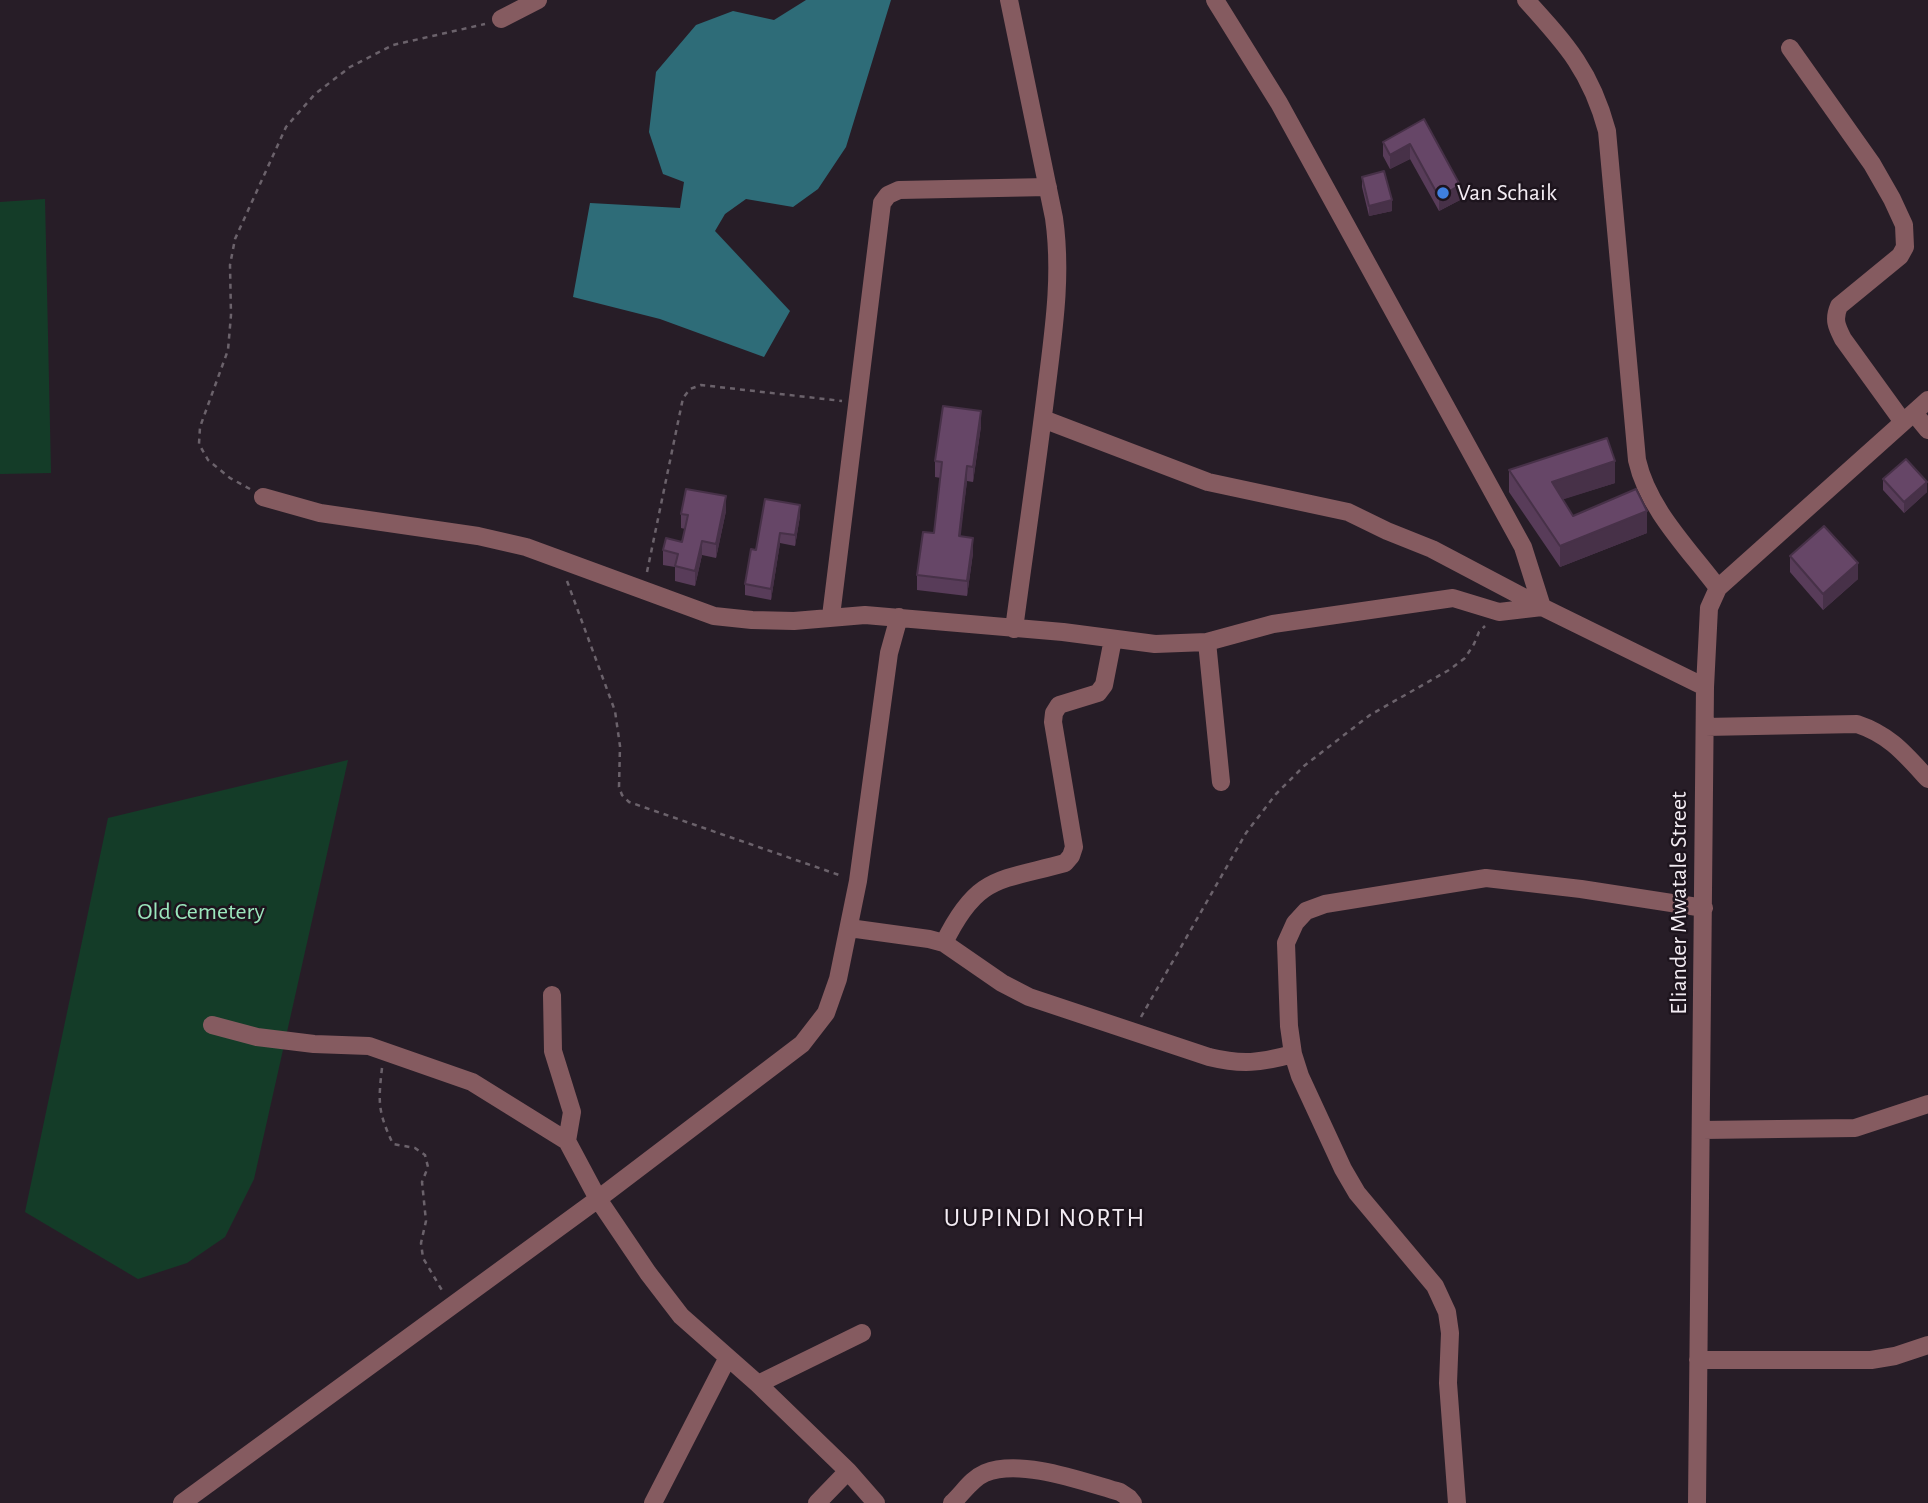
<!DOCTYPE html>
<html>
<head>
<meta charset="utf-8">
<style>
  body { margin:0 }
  canvas { display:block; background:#271d27 }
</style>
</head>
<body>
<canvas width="1928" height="1503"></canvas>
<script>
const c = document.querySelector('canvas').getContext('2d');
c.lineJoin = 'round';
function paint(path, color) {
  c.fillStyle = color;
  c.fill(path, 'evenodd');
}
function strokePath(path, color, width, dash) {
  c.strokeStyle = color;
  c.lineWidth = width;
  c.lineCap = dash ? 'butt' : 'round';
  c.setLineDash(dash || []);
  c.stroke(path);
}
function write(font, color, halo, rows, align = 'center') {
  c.font = font + ' "Alegreya Sans",sans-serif';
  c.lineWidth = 5;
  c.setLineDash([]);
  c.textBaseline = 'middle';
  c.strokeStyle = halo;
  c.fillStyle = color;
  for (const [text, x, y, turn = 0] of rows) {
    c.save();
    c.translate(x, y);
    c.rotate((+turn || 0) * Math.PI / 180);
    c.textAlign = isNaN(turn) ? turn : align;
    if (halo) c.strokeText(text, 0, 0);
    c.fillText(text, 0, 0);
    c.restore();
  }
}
paint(new Path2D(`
  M45,199L51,473L0,474V202Z
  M348,760L254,1179L225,1237L187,1263L138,1279L25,1212L108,818Z`), '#143c28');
paint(new Path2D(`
  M806,0H891L846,147L818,189L793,207L746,199L725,214L715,231L790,311L764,357L660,319L573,297L590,203L680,208L684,182L663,174L649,132L656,72L696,25L733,11L774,20Z`), '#2e6c78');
strokePath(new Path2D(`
  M250,489L230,478L208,460L199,444L200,427L228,350L231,315L230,265L235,239L286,127L315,94L350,67L393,45L485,24
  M647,572L683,398L690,389L701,385L842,401
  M567,581L615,711L620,746L619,787L622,795L629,802L842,876
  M1141,1017L1246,833L1276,794L1304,766L1370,715L1449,670L1465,658L1474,644L1479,632L1485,626
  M382,1068C378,1103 378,1112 393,1144L415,1148L425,1155L428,1167L422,1182L426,1221L421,1243L423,1258L443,1292`), '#6b626b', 2.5, [5, 5]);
strokePath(new Path2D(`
  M1009,0L1054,218C1062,274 1054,328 1047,384C1037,466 1025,547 1014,629
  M1215,0L1279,103L1523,547L1542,607
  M1526,0C1566,44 1591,71 1607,131L1637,460C1648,509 1688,548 1718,588
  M501,19L538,0
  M1790,48L1872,164L1892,199L1904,225L1905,247L1900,256L1839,306C1833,320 1837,327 1843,339L1903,422
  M1914,413L1928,430
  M1043,419L1208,482L1348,512L1387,531L1432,549L1542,607L1705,687
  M263,497L320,513L478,536L526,547L714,616L752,620L794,621L865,615L1063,632L1155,644L1207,642L1273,624L1453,598L1499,612L1542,607
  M831,616L882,203L888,195L899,190L1048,187
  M1207,642L1221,782
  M1705,727L1857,724C1890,735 1905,754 1928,779
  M849,928L929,939L944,943L1002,983L1029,997L1209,1057C1242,1065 1260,1063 1293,1054
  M944,943C977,875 999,881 1065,863L1071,856L1074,847L1053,722L1054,713L1059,705L1098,693L1104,685L1113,639
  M552,995L553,1051L572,1112L567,1141
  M212,1025L257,1037L314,1044L369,1046L472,1082L567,1141L598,1199L648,1273L681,1316L758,1384L848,1471L876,1503
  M1702,1130L1855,1128L1928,1104
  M1698,1360H1871L1895,1356L1928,1345
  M758,1384L862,1333
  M182,1503L598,1199L802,1044L826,1013L838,979L858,881L889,653L899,617
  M653,1503L727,1359
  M817,1503L848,1471
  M952,1503C963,1493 971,1479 985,1473C1021,1458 1084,1482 1120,1492L1129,1498L1133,1503
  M1457,1503L1448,1383L1450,1333L1447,1312L1435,1286L1357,1193L1343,1169L1300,1076L1293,1054L1289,1026L1286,943L1295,923L1306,911L1325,904L1486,878L1581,889L1704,908
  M1697,1503L1705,687L1709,608L1718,588L1928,400`), '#855b60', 18);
paint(new Path2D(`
  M1424,119L1460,200L1439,211L1410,159L1390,169L1383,156V142Z
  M1362,177L1392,211L1369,216L1362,187Z
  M981,426L973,482L967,481L960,536L973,553L967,596L917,590V575L934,533L941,478L935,477V461Z
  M1509,470L1615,483L1563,499L1573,516L1647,533L1560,567L1509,492Z
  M1883,479L1927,492L1904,513L1883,490Z
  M726,511L716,558L702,555L695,586L675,581V567L663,565V550L682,542L685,529L681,528V514Z
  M800,516L795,546L780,543L771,600L745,595V584L756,550Z
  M1790,556L1858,579L1823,610L1790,572Z`), '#583c59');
paint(new Path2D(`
  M1410,144V159L1390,169V155Z
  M1460,185V200L1439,211V197Z
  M1392,200V211L1369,216V206Z
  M981,411V426L973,482V467Z
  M1615,461V483L1552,503V482Z
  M967,466V481L959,551V536Z
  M1927,482V492L1904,513V502Z
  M726,496V511L716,558V544Z
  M800,505V516L795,546V535Z
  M1647,511V533L1560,567V546Z
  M780,533V543L771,600V589Z
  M973,538V553L967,596V581Z
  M702,541V555L695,586V571Z
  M1858,563V579L1823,610V594Z`), '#473148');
const building = new Path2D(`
  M1424,119L1460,185L1439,197L1410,144L1390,155L1383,142Z
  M1384,171L1392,200L1369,206L1362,177Z
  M943,406L981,411L973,467L967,466L959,536L973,538L967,581L917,575L923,532L934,533L942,462L935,461Z
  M1607,438L1615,461L1552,482L1573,516L1636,489L1647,511L1560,546L1509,470Z
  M1906,459L1927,482L1904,502L1883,479Z
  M686,489L726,496L716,544L702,541L695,571L675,566L678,554L663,550L666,538L682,542L688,515L681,514Z
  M765,499L800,505L795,535L780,533L771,589L745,584L751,549L756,550Z
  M1824,526L1858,563L1823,594L1790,556Z`);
paint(building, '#664667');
strokePath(building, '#473148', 2);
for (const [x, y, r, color] of [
  [1443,193,7,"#3f7fe0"]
]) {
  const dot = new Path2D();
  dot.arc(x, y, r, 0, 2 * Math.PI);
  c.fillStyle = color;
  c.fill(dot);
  strokePath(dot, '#1d141d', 2.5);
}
write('24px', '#f3ecf3', '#1d141d', [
  ["Van Schaik",1457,193]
], 'left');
write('24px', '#f3ecf3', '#1d141d', [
  ["Eliander Mwatale Street",1679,903,-90]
]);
write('24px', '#9be7bd', '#1d141d', [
  ["Old Cemetery",201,912]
]);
c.letterSpacing = '2px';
write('26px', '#f3ecf3', '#1d141d', [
  ["UUPINDI NORTH",1045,1218]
]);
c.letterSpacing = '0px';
</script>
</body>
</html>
